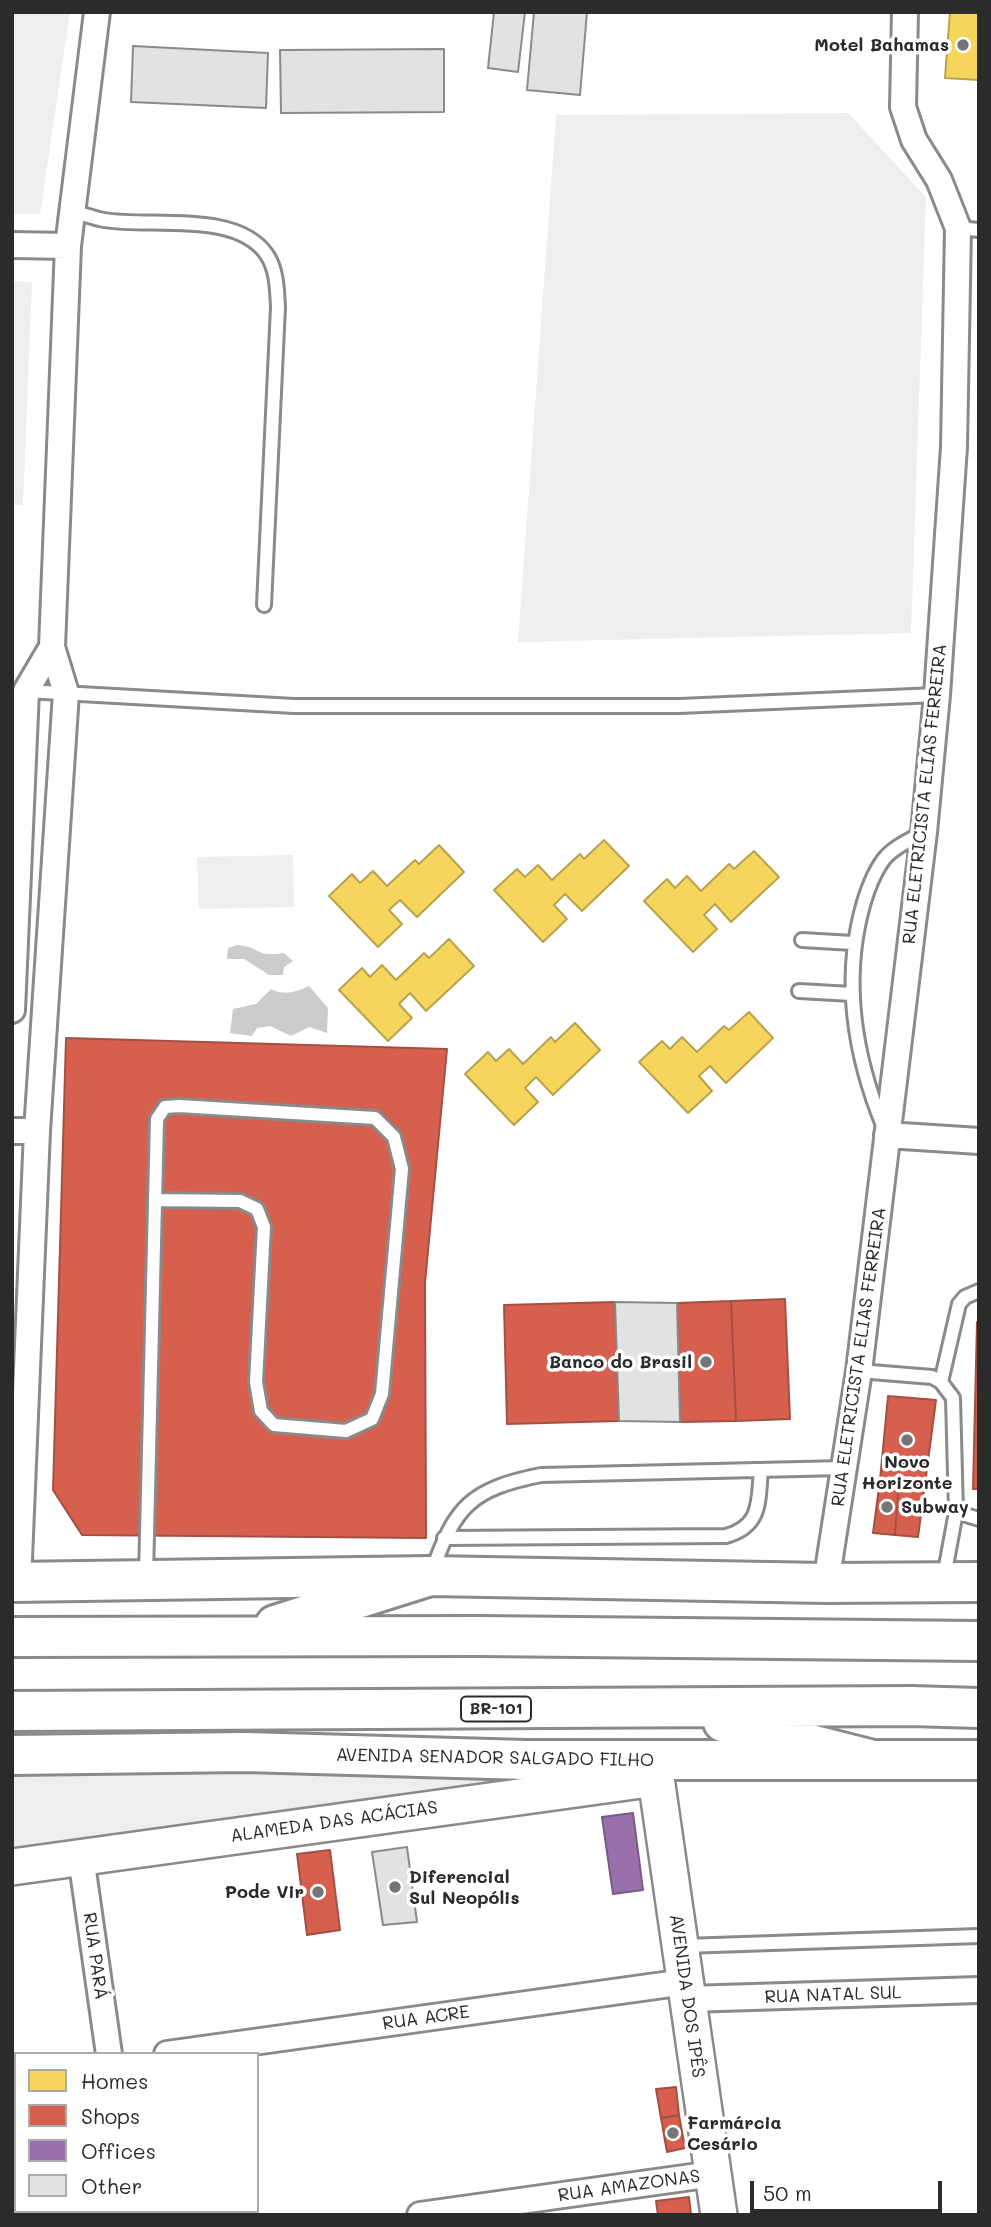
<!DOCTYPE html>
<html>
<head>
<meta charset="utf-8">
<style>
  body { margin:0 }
  #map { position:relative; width:991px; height:2227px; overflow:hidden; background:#fff; font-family:Mali,sans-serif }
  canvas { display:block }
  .frame { position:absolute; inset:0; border:14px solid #2b2b2b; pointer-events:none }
  .legend { position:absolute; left:14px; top:2052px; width:245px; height:161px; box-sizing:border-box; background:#fff; border:2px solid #aaa; margin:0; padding:9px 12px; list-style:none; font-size:21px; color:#2b2b2b }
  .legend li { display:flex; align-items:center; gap:14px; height:35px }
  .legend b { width:35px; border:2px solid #aaa }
  .scale { position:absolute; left:750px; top:2181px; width:192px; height:32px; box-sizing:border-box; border:4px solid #2b2b2b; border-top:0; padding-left:9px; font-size:21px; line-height:24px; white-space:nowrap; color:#2b2b2b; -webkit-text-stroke:5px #fff; paint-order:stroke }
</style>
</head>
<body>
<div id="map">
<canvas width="991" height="2227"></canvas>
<div class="frame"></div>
<ul class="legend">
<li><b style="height:19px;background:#f6d55c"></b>Homes</li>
<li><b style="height:19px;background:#d6604d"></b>Shops</li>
<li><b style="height:19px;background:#9970ab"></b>Offices</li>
<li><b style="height:19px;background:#e2e2e2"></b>Other</li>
</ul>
<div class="scale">50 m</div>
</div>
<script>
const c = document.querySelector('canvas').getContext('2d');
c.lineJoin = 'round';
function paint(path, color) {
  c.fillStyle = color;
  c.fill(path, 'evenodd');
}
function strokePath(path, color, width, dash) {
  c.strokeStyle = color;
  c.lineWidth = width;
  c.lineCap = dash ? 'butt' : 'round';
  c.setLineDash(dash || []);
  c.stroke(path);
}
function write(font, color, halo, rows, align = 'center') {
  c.font = font + ' Mali,sans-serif';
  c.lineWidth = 7;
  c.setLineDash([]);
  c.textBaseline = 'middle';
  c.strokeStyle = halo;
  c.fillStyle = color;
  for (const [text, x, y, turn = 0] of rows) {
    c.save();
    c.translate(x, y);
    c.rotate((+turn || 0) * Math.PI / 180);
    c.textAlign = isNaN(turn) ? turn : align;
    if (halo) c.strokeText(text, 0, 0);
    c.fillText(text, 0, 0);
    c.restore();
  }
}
paint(new Path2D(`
  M12,12H70L40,214H12Z
  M848,113L926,197L911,633L518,642L556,115Z
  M12,281L32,282L23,505H12Z
  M293,855L294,907L199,909L197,857Z
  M12,1760L621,1770L12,1848Z`), '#eee');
paint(new Path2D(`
  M237,945C259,946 256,958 284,953L293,961L284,967L283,975H269L244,959H227L228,948Z
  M309,986L328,1008L327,1033L309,1027L291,1036L270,1026L257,1028L252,1036L230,1033L233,1009L256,1004L271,989C284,996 296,992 309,986Z`), '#ccc');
const homes = new Path2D(`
  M950,12H979V80L945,78Z
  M604,840L629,866L582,911L565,894L554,905L567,919L543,942L494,890L517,869L525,877L538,865L552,880L580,854L584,859Z
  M439,845L464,872L417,917L400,900L389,910L402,924L378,947L329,896L352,874L360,883L373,871L387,886L415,860L419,864Z
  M754,851L779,877L731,922L715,904L704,915L717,929L693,952L644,901L667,879L675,888L687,876L701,891L729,864L734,869Z
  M449,939L474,966L426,1011L410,993L399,1004L412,1018L388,1041L339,990L362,968L370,977L382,965L396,980L424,953L429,958Z
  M749,1012L773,1038L726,1083L710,1066L699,1076L712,1091L688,1113L639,1062L662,1041L670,1049L682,1037L697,1052L724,1026L729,1030Z
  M575,1023L600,1050L553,1095L536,1077L525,1088L538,1102L514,1125L465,1074L488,1052L496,1061L509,1049L523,1064L551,1037L555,1042Z`);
paint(homes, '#f6d55c');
strokePath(homes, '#b9a24d', 2);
const shops = new Path2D(`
  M66,1038L447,1049L425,1283L426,1538L82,1535L53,1490Z
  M785,1299L790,1419L736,1421L731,1301Z
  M731,1301L736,1421L680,1422L677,1303Z
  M615,1302L619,1421L507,1424L504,1305Z
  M977,1322H979V1489H973Z
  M888,1396L936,1400L918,1537L895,1535L899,1481L880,1480Z
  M880,1480L899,1481L895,1535L873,1533Z
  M330,1850L340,1930L307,1935L297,1854Z
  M676,2087L679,2115L661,2118L656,2089Z
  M679,2115L685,2148L667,2152L661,2118Z
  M689,2197L691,2215H658L656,2201Z`);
paint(shops, '#d6604d');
strokePath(shops, '#a35043', 2);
const offices = new Path2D(`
  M633,1813L643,1890L613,1894L602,1817Z`);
paint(offices, '#9970ab');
strokePath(offices, '#785b85', 2);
const building = new Path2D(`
  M494,12H525L518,72L488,68Z
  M534,12H587L580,95L527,90Z
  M133,46L268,53L266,108L131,102Z
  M444,49V112L281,113L280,50Z
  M615,1302L677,1303L680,1422L619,1421Z
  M407,1847L417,1922L383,1925L372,1852Z`);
paint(building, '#e2e2e2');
strokePath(building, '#8a8a8a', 2);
const lane = new Path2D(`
  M72,211C83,214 93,218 104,220C150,228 237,210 267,255C277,270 277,290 278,307L264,605
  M958,228L979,230
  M26,691L294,706H679L937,695
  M802,940L853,943
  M799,991L852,994
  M884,1128C856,1060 843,985 861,913C866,893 872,875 884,859C893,847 912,839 924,832
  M859,1371L932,1377L941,1382L953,1398L956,1512L944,1577
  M941,1382L959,1304L965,1297L979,1291
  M956,1512L979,1519
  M444,1538L726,1536C762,1526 758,1501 761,1470
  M432,1572C455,1506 471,1489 541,1475L844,1468
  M146,1576L157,1119L165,1107L179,1106L375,1118L394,1137L402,1169L382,1394L372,1419L346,1431L274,1425L261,1411L256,1382L264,1227L257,1209L240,1201L156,1200
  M684,1946L979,1936`);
const street = new Path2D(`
  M12,245L68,246
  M12,1010L26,691L52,647
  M12,1131H37
  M887,1135L979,1141
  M18,1582L37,1131L66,693L52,647L68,246L97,12
  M826,1583L859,1371L924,832L937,695L954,447L958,228L939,180L914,140L903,107L905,12
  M81,1857L109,2054
  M688,1999L979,1990
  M167,2054L685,1982
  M131,2211L132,2215
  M420,2215L713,2174`);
const secondary = new Path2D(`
  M12,1867L656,1778L719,2215`);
const primary = new Path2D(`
  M12,1582L430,1576L826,1583L979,1582
  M12,1755L245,1752L526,1760H979`);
const highway = new Path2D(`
  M275,1625L430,1576
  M12,1637L478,1636L979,1641
  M12,1711L911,1706L979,1708
  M723,1722L869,1759`);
strokePath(lane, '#8a8a8a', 18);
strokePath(street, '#8a8a8a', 30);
strokePath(secondary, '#8a8a8a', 40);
strokePath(primary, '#8a8a8a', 44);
strokePath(highway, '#8a8a8a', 44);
strokePath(lane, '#fff', 12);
strokePath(street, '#fff', 24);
strokePath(secondary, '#fff', 35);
strokePath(primary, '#fff', 38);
strokePath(highway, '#fff', 38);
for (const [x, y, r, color] of [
  [963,45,7,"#757575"],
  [706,1362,7,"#757575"],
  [907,1440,7,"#757575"],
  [887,1507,7,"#757575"],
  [395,1887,7,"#757575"],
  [318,1892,7,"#757575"],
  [673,2133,7,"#757575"]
]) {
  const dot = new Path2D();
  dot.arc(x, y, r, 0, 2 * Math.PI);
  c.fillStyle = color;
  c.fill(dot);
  strokePath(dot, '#fff', 2.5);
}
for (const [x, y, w] of [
  [496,1709,70]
]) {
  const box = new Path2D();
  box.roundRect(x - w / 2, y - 12.5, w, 25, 5);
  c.fillStyle = '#fff';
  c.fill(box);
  strokePath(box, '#2b2b2b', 2);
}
write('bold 16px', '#2b2b2b', null, [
  ["BR-101",496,1709]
]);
write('bold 18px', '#2b2b2b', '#fff', [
  ["Motel Bahamas",949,45],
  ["Banco do Brasil",692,1362],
  ["Novo",907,1462,"center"],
  ["Horizonte",907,1483,"center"],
  ["Subway",901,1507,"left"],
  ["Diferencial",409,1877,"left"],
  ["Sul Neopólis",409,1898,"left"],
  ["Pode Vir",304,1892],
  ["Farmárcia",687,2123,"left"],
  ["Cesário",687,2144,"left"]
], 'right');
write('18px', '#2b2b2b', '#fff', [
  ["RUA ELETRICISTA ELIAS FERREIRA",925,794,-84],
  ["RUA ELETRICISTA ELIAS FERREIRA",859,1357,-82],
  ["AVENIDA SENADOR SALGADO FILHO",495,1758,1],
  ["ALAMEDA DAS ACÁCIAS",334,1822,-8],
  ["RUA PARÁ",95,1956,82],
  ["RUA NATAL SUL",833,1995,-2],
  ["AVENIDA DOS IPÊS",687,1996,82],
  ["RUA ACRE",426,2018,-8],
  ["RUA AMAZONAS",629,2186,-8]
]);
</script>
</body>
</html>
